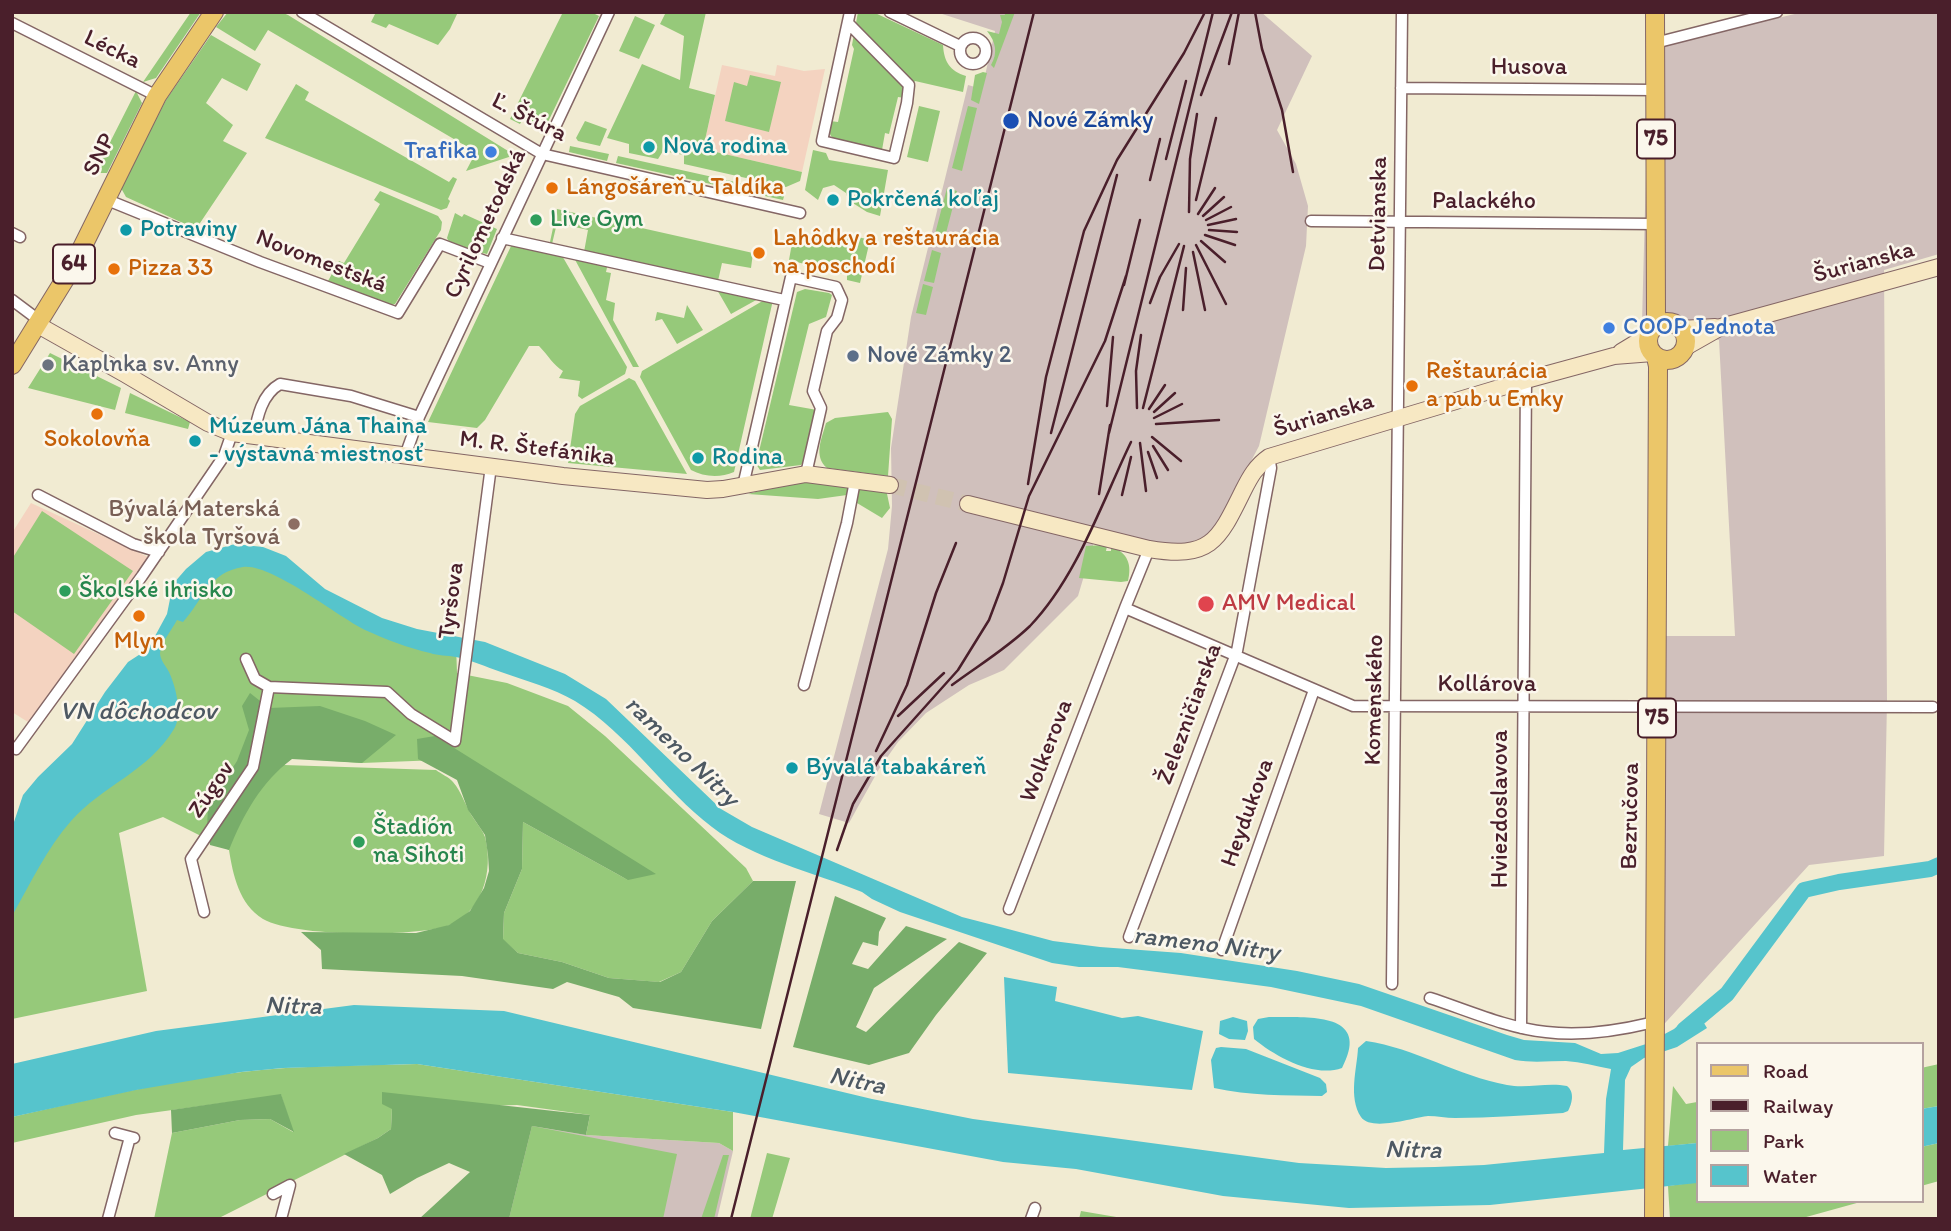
<!DOCTYPE html>
<html>
<head>
<meta charset="utf-8">
<style>
  body { margin:0 }
  #map { position:relative; width:1951px; height:1231px; overflow:hidden; background:#f1ebd2; font-family:Itim,sans-serif }
  canvas { display:block }
  .frame { position:absolute; inset:0; border:14px solid #4a1f2b; pointer-events:none }
  .legend { position:absolute; left:1696px; top:1042px; width:228px; height:161px; box-sizing:border-box; background:#fbf7ec; border:2px solid #b4a19f; margin:0; padding:9px 12px; list-style:none; font-size:21px; color:#4a1f2b }
  .legend li { display:flex; align-items:center; gap:14px; height:35px }
  .legend b { width:35px; border:2px solid #b4a19f }
</style>
</head>
<body>
<div id="map">
<canvas width="1951" height="1231"></canvas>
<div class="frame"></div>
<ul class="legend">
<li><b style="height:9px;background:#ebc669"></b>Road</li>
<li><b style="height:9px;background:#4a1f2b"></b>Railway</li>
<li><b style="height:19px;background:#96c97a"></b>Park</li>
<li><b style="height:19px;background:#56c4cc"></b>Water</li>
</ul>
</div>
<script>
const c = document.querySelector('canvas').getContext('2d');
c.lineJoin = 'round';
function paint(path, color) {
  c.fillStyle = color;
  c.fill(path, 'evenodd');
}
function strokePath(path, color, width, dash) {
  c.strokeStyle = color;
  c.lineWidth = width;
  c.lineCap = dash ? 'butt' : 'round';
  c.setLineDash(dash || []);
  c.stroke(path);
}
function write(font, color, halo, rows, align = 'center') {
  c.font = font + ' Itim,sans-serif';
  c.lineWidth = 5;
  c.setLineDash([]);
  c.textBaseline = 'middle';
  c.strokeStyle = halo;
  c.fillStyle = color;
  for (const [text, x, y, turn = 0] of rows) {
    c.save();
    c.translate(x, y);
    c.rotate((+turn || 0) * Math.PI / 180);
    c.textAlign = isNaN(turn) ? turn : align;
    if (halo) c.strokeText(text, 0, 0);
    c.fillText(text, 0, 0);
    c.restore();
  }
}
paint(new Path2D(`
  M722,65L775,76L777,65L804,71L825,69L802,172L703,149Z
  M31,503L148,557L28,722L12,712V533Z`), '#f4d3c0');
paint(new Path2D(`
  M936,12H1261L1312,56L1277,130L1296,164L1308,206L1306,246L1259,446L1217,526L1207,535L1183,546L1152,544L1097,532L1078,596L1004,670L969,685L926,713L898,742L879,769L849,823L819,814L888,549L892,506L891,448L911,317L968,85L982,89L995,31Z
  M1803,12H1939V254L1884,270L1887,701L1884,856L1809,865L1646,1044L1648,636H1735L1719,340L1642,322L1649,57L1661,46Z
  M532,1126L586,1135L719,1143L733,1151L717,1219H509Z`), '#d0c0bc');
paint(new Path2D(`
  M191,12H201L156,78L143,82Z
  M228,12H281L288,15L513,154L512,156L466,171L476,152L268,30L255,51L216,27Z
  M376,12H458L450,29L438,45L389,24L386,28L371,22Z
  M563,12H591L599,16L547,124L537,125L523,118L520,124L510,119Z
  M666,12H706L689,88L715,95L703,149L802,172L800,181L786,187L684,164V155L663,151L658,159L629,153V144L607,138L642,64L680,80L684,36L660,24Z
  M858,12H873L943,45C944,62 950,71 966,76L963,92L915,81L905,98L898,97L889,134L885,133L882,150L833,139L828,131L830,121L838,122L854,49L852,45Z
  M1004,12H1015L994,68L991,65C998,53 996,42 987,31L999,34L1002,22L1000,15H1005Z
  M635,16L655,25L639,59L619,51Z
  M211,35L261,64L247,91L222,78L206,103L233,125L223,141L247,153L196,229L126,197L121,188L166,100Z
  M983,72L987,73L979,104L971,100L975,75Z
  M750,75L781,82L769,132L725,121L734,82L747,86Z
  M296,84L309,92L305,100L449,182L453,177L457,179L448,199L450,201L447,208L441,210L265,138Z
  M136,91L142,103L107,173H98L96,170Z
  M919,106L940,111L928,162L907,157Z
  M968,106L977,108L962,171L952,168Z
  M585,121L607,129L600,146L578,141L576,138Z
  M570,146L609,154L607,161L569,152Z
  M813,150L826,153L829,160L888,170L880,216L867,212L848,200L846,193L834,185L823,188L818,200L805,190Z
  M618,156L785,193L783,200L616,163Z
  M947,188L957,191L945,237L935,234Z
  M380,191L438,216L442,222L441,230L395,304L387,306L328,281L339,261L344,263L380,204L374,200Z
  M557,209L753,253L751,268L722,263L718,281L584,252L588,230L557,223L552,244L550,242Z
  M455,213L462,217L464,214L497,229L487,254L451,246L447,238Z
  M842,233L870,240L860,283L847,280V275L789,260L792,243Z
  M512,244L561,254L627,367L625,374L582,399L578,396L580,381L559,378L563,371C554,366 547,354 539,346H529L485,420L477,428L428,422Z
  M932,250L941,253L934,283L924,281Z
  M573,256L608,263L606,272L611,273L606,300L615,303L613,320L639,367H633Z
  M923,284L933,287L926,315L916,313Z
  M716,288L758,299L731,314Z
  M805,289L829,293L832,295L826,317L809,324L789,405L817,410L807,456L801,465L760,470L756,464L797,292Z
  M766,299L773,300L734,472C720,478 704,477 691,470L640,377L642,371Z
  M687,305L703,330L677,344L662,319L655,321L657,312L684,318Z
  M50,353L121,388L115,410L28,388Z
  M629,378L635,381L687,474L568,463L575,414L580,406Z
  M130,393L190,422L188,429L125,413Z
  M888,412L892,419L888,476L827,468C813,456 822,438 826,423L835,418Z
  M815,481L844,484L848,487L847,495L818,499L748,494L775,487Z
  M863,486L886,489L890,508L882,518L857,503L858,490Z
  M42,511L133,571L74,654L12,611V559Z
  M1103,545L1107,546L1106,551H1111V547C1128,552 1132,565 1128,581L1121,582L1079,578L1086,546Z
  M247,560L372,622L456,644L457,673L507,683L568,706L605,736L746,868L753,881L712,921L681,972L659,982L609,978L562,962L518,953L503,940L504,913L522,869L523,822L628,880L439,760L362,763L292,758L284,765L436,770C441,774 449,777 453,782C462,792 466,808 474,819C478,825 483,831 485,837C494,871 482,914 447,926C413,937 293,937 263,919C239,904 233,875 229,850L163,817L119,833L147,991L12,1019V895L184,602L222,567Z
  M417,1064L733,1112V1151L719,1143L586,1135L590,1115L517,1105L392,1108L391,1129L378,1138L217,1219H154L172,1133L240,1120L270,1119L293,1132L281,1095L136,1115L12,1143V1117C88,1100 164,1081 242,1072C300,1065 359,1066 417,1064Z
  M1939,1064V1106L1921,1109V1068Z
  M1673,1086L1686,1104L1697,1102V1143L1668,1146Z
  M532,1126L677,1154L663,1219H509Z
  M1939,1143V1181L1921,1186V1147Z
  M767,1153L790,1158L772,1219H750Z
  M723,1155H729L714,1219H701Z
  M1697,1182V1201H1864L1799,1219H1670L1668,1186Z
  M1081,1211L1128,1219H1079Z`), '#96c97a');
paint(new Path2D(`
  M250,693L269,708L320,706L365,721L396,735L362,763L292,759C261,782 243,815 229,850L210,845L207,829L208,806L237,761L249,730L242,706Z
  M435,736L656,874L628,880L523,822L522,869L504,913L503,939L518,953L562,962L609,978L660,982L681,972L712,921L753,881H796L761,1029L633,1008L619,997L567,982L553,989L462,976L322,969L321,950L301,932L416,933L449,925L470,911L484,888L489,871L488,855L485,835L468,810L457,780L418,759L417,739Z
  M835,896L886,918L879,932L878,946L863,942L852,964L868,969L906,926L947,939L874,988L856,1027L866,1032L959,942L987,953L936,1015L909,1053L869,1065L793,1047Z
  M382,1092L590,1115L586,1135L532,1126L509,1219H419L470,1172L449,1163L417,1178L390,1194L382,1175L344,1154L378,1138L391,1129L392,1109L382,1104Z
  M281,1094L294,1132L270,1119L240,1120L172,1133L171,1110Z`), '#78ad6a');
paint(new Path2D(`
  M235,544L263,547L286,556L325,589L382,618L417,629L485,642L565,674L606,699L721,809L752,827L962,917L993,925L1053,941L1100,947L1181,953L1297,971L1359,984L1507,1035L1524,1040L1575,1043L1601,1054L1618,1053L1646,1044L1674,1029L1696,1010L1707,1028L1677,1047L1644,1058L1631,1067L1625,1080L1623,1150L1697,1143V1183L1490,1205L1349,1208L1223,1196L1076,1169L1003,1162L733,1112L417,1064L283,1068L241,1072L136,1090L12,1117V1064L156,1031L354,1005L504,1011L872,1099L973,1119L1299,1163L1386,1168L1435,1167L1484,1165L1604,1153L1606,1099L1611,1069C1596,1066 1581,1062 1566,1061C1549,1061 1532,1063 1515,1060L1361,1006L1271,987L1204,978L1118,967H1079L1052,963L900,912L872,899L862,892C815,873 752,858 712,827C663,790 629,734 575,701C553,688 526,681 501,672C486,667 471,660 456,657C447,655 438,656 430,653C408,648 385,639 365,630C337,616 271,563 243,567C209,572 203,600 183,622L177,620C172,630 161,642 160,653C160,660 166,666 169,672C176,687 183,715 174,729C149,771 102,786 71,821C47,848 30,884 12,916V828L23,795L38,777L72,744L105,692L128,662L148,649L167,614L173,584L186,569L206,552Z
  M1004,977L1057,987L1055,1001L1122,1018L1138,1016L1203,1031L1192,1090L1008,1073Z
  M1233,1017L1247,1021L1248,1031L1245,1040L1229,1039L1219,1034L1220,1021Z
  M1269,1017C1304,1018 1373,1010 1342,1068C1314,1078 1276,1057 1254,1039L1253,1027L1258,1019Z
  M1366,1041C1415,1048 1458,1076 1507,1085C1527,1089 1547,1082 1567,1086C1575,1092 1572,1104 1568,1111L1563,1113C1527,1115 1491,1118 1455,1118C1446,1118 1437,1116 1428,1116C1415,1117 1371,1132 1361,1117C1348,1097 1357,1069 1358,1048Z
  M1221,1047L1246,1049L1320,1078L1326,1084L1327,1092L1322,1096C1286,1095 1249,1096 1214,1088L1211,1060L1216,1048Z
  M1939,1106V1143L1921,1147V1109Z`), '#56c4cc');
strokePath(new Path2D(`
  M1684,1030L1727,994L1804,890L1839,882L1930,869L1939,865`), '#56c4cc', 16);
strokePath(new Path2D(`
  M890,485L968,504`), '#d0c2b1', 16, [16, 8]);
const street = new Path2D(`
  M302,12L542,154L800,213
  M890,12L960,46
  M12,23L157,96
  M848,23L909,85L907,103L894,158L822,141L850,12
  M960 51a13 13 0 1 1 26 0a13 13 0 1 1-26 0Z
  M1655,43L1777,12
  M1401,88L1655,90
  M105,199L260,262L398,313L440,244L490,263
  M1311,221L1655,224
  M12,233L20,237
  M502,238L784,300
  M12,300L32,315
  M254,436C257,417 262,394 280,384L351,396L419,417
  M405,456L419,417L609,12
  M743,486L791,277L836,287L842,300L837,318L827,331L813,391L821,408L806,474
  M38,495L133,544L159,552
  M1149,549L1125,608L1353,706L1933,707
  M246,659L255,679L269,687L387,692L411,714L455,741L491,466
  M804,685L847,523L855,481
  M12,747L16,749L142,576L224,456L232,433
  M1009,909L1125,608
  M204,912L191,859L253,767L269,687
  M1129,937L1237,651L1271,468L1269,457
  M1222,950L1314,690
  M1392,984L1402,12
  M1430,998C1467,1010 1507,1028 1546,1032C1579,1036 1617,1031 1650,1023
  M1521,1028L1526,380
  M115,1133L134,1138
  M273,1194L290,1185L281,1219
  M108,1219L130,1137
  M1031,1219L1035,1208`);
const secondary = new Path2D(`
  M38,325L125,374L208,423L232,433L563,476L707,490L723,489L806,474L890,485
  M1681,329L1715,327
  M1684,348L1721,327L1939,267
  M1621,352L1649,335
  M968,504L1149,549C1210,559 1218,542 1243,491C1250,477 1256,466 1269,457L1526,380L1614,356L1653,353`);
const primary = new Path2D(`
  M1648 341a19 19 0 1 1 38 0a19 19 0 1 1-38 0Z
  M1654,327L1656,319L1655,12
  M12,365L73,266L157,96L214,12
  M1654,1219L1658,366L1656,357`);
strokePath(street, '#846665', 13);
strokePath(secondary, '#846665', 18);
strokePath(primary, '#846665', 20);
strokePath(street, '#fff', 10);
strokePath(secondary, '#f7e8c3', 16);
strokePath(primary, '#ebc669', 18);
strokePath(new Path2D(`
  M1255,12L1262,49L1282,110L1293,172
  M1229,64L1239,12
  M1201,95L1232,12
  M1166,159L1186,81
  M1150,180L1160,139
  M1196,200L1216,118
  M1189,212L1190,159L1197,114
  M1198,214L1215,188
  M1203,216L1224,197
  M1206,220L1231,207
  M1208,225L1236,219
  M1209,230L1237,232
  M1205,235L1235,245
  M1201,241L1225,262
  M1196,245L1226,304
  M1193,252L1205,310
  M1124,285L1140,220
  M1150,303L1160,277L1179,244
  M1183,310L1186,268
  M1107,406L1113,337
  M1137,408L1136,371L1141,335
  M1143,408L1184,246
  M1149,409L1165,385
  M1154,412L1175,393
  M1154,418L1182,404
  M1156,424L1219,420
  M1051,433L1117,175
  M1109,433L1213,12
  M1152,437L1181,461
  M1140,443L1146,491
  M1153,446L1168,470
  M1148,452L1157,478
  M1028,484L1046,377L1084,231L1117,160L1184,53L1205,12
  M1099,494L1110,425
  M1122,495L1131,457
  M952,685C979,665 1006,649 1030,626C1077,577 1102,502 1131,442
  M898,716L944,673
  M876,751L907,685L936,593L956,543
  M837,850L853,804L881,756L958,670L989,620L1003,583L1029,496L1105,341L1126,276
  M731,1219L1034,12`), '#4a1f2b', 2.5);
for (const [x, y, r, color] of [
  [1011,121,9,"#1a4fb4"],
  [649,147,7,"#0f9aa8"],
  [491,152,7,"#3f7fe0"],
  [552,188,7,"#e8710a"],
  [833,200,7,"#0f9aa8"],
  [536,220,7,"#2e9e5b"],
  [126,230,7,"#0f9aa8"],
  [759,253,7,"#e8710a"],
  [114,269,7,"#e8710a"],
  [1609,328,7,"#3f7fe0"],
  [853,356,7,"#5c6f8a"],
  [48,365,7,"#6b7280"],
  [1412,386,7,"#e8710a"],
  [97,414,7,"#e8710a"],
  [195,441,7,"#0f9aa8"],
  [698,458,7,"#0f9aa8"],
  [294,524,7,"#8d6e63"],
  [65,591,7,"#2e9e5b"],
  [1206,604,9,"#e0444e"],
  [139,616,7,"#e8710a"],
  [792,768,7,"#0f9aa8"],
  [359,842,7,"#2e9e5b"]
]) {
  const dot = new Path2D();
  dot.arc(x, y, r, 0, 2 * Math.PI);
  c.fillStyle = color;
  c.fill(dot);
  strokePath(dot, '#fbf7ec', 2.5);
}
for (const [x, y, w] of [
  [1656,139,38],
  [74,264,42],
  [1657,718,38]
]) {
  const box = new Path2D();
  box.roundRect(x - w / 2, y - 19.5, w, 39, 5);
  c.fillStyle = '#fbf7ec';
  c.fill(box);
  strokePath(box, '#4a1f2b', 2);
}
write('bold 23px', '#4a1f2b', null, [
  ["75",1656,139],
  ["64",74,264],
  ["75",1657,718]
]);
write('24px', '#4a1f2b', '#fbf7ec', [
  ["Lécka",112,50,26],
  ["Husova",1529,68],
  ["Ľ. Štúra",529,118,27],
  ["SNP",100,155,-63],
  ["Palackého",1484,202],
  ["Detvianska",1379,214,-89],
  ["Cyrilometodská",486,224,-65],
  ["Novomestská",321,262,21],
  ["Šurianska",1864,263,-15],
  ["Šurianska",1324,416,-17],
  ["M. R. Štefánika",537,449,7],
  ["Tyršova",452,601,-83],
  ["Kollárova",1487,685],
  ["Komenského",1375,700,-89],
  ["Železničiarska",1190,714,-70],
  ["Wolkerova",1047,751,-69],
  ["Zúgov",212,790,-56],
  ["Hviezdoslavova",1501,809,-90],
  ["Heydukova",1248,813,-70],
  ["Bezručova",1631,816,-89]
]);
write('24px', '#164399', '#fbf7ec', [
  ["Nové Zámky",1027,121]
], 'left');
write('24px', '#0d838f', '#fbf7ec', [
  ["Nová rodina",663,147],
  ["Pokrčená koľaj",847,200],
  ["Potraviny",140,230],
  ["Múzeum Jána Thaina",209,427],
  ["- výstavná miestnosť",209,455],
  ["Rodina",712,458],
  ["Bývalá tabakáreň",806,768]
], 'left');
write('24px', '#366cbe', '#fbf7ec', [
  ["Trafika",477,152],
  ["COOP Jednota",1623,328,"left"]
], 'right');
write('24px', '#c56008', '#fbf7ec', [
  ["Lángošáreň u Taldíka",566,188],
  ["Lahôdky a reštaurácia",773,239],
  ["na poschodí",773,267],
  ["Pizza 33",128,269],
  ["Reštaurácia",1426,372],
  ["a pub u Emky",1426,400],
  ["Sokolovňa",97,440,"center"],
  ["Mlyn",139,642,"center"]
], 'left');
write('24px', '#27864d', '#fbf7ec', [
  ["Live Gym",550,220],
  ["Školské ihrisko",79,591],
  ["Štadión",373,828],
  ["na Sihoti",373,856]
], 'left');
write('24px', '#4e5e75', '#fbf7ec', [
  ["Nové Zámky 2",867,356]
], 'left');
write('24px', '#5b616d', '#fbf7ec', [
  ["Kaplnka sv. Anny",62,365]
], 'left');
write('24px', '#785e54', '#fbf7ec', [
  ["Bývalá Materská",280,510],
  ["škola Tyršová",280,538]
], 'right');
write('24px', '#be3a42', '#fbf7ec', [
  ["AMV Medical",1222,604]
], 'left');
write('italic 26px', '#4e5963', '#fbf7ec', [
  ["VN dôchodcov",138,712],
  ["rameno Nitry",681,752,44],
  ["rameno Nitry",1206,945,7],
  ["Nitra",293,1007,1],
  ["Nitra",857,1082,12],
  ["Nitra",1413,1151,1]
]);
</script>
</body>
</html>
